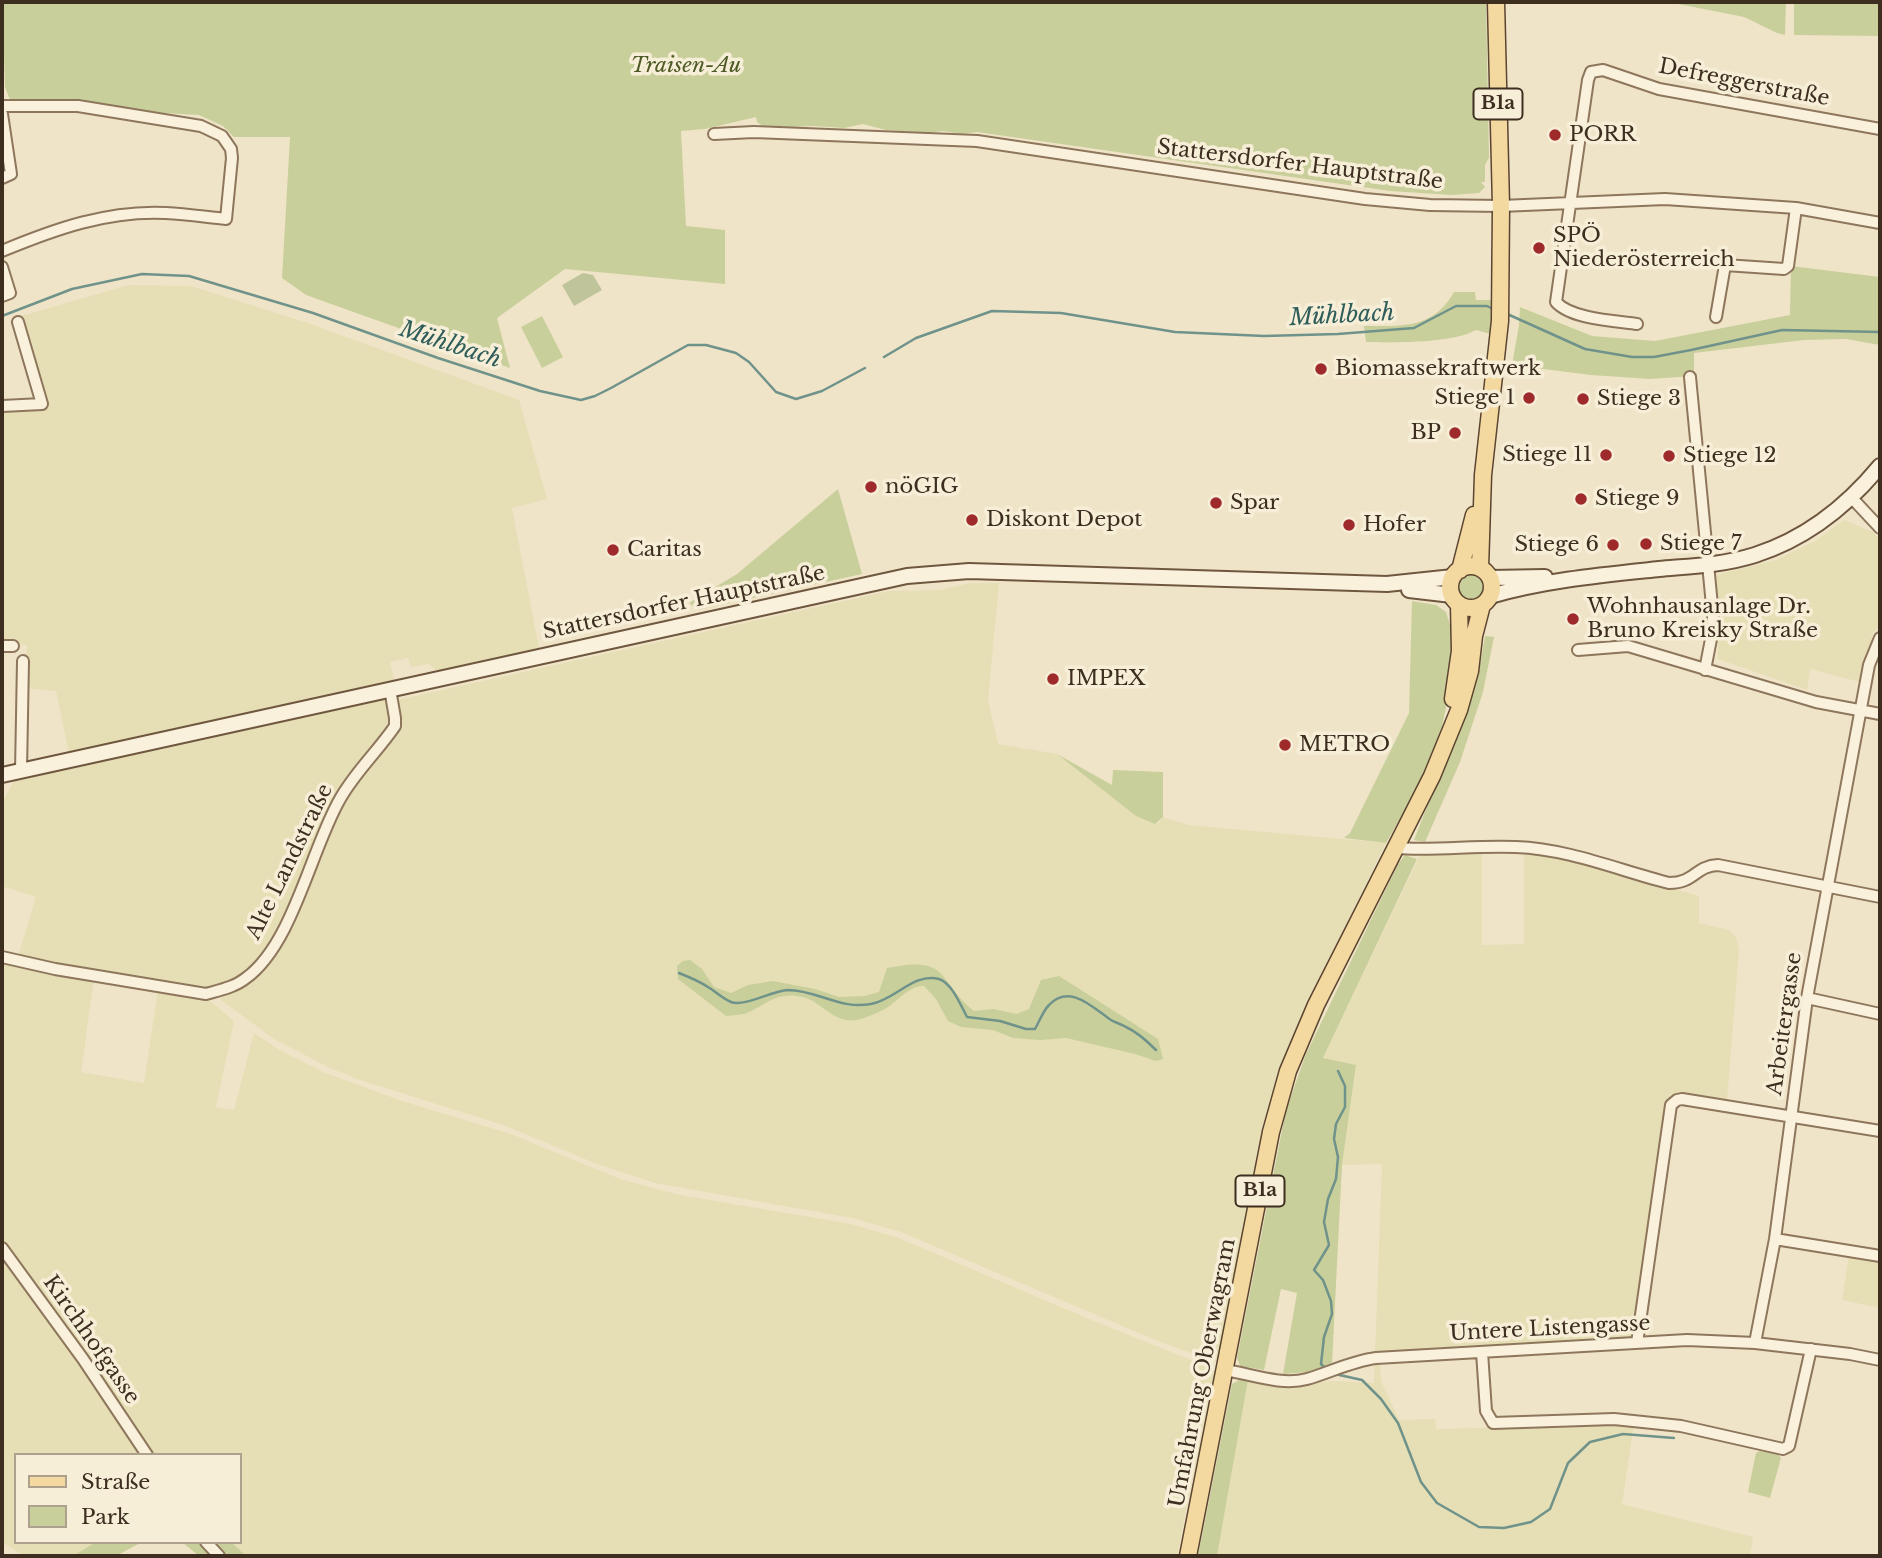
<!DOCTYPE html>
<html>
<head>
<meta charset="utf-8">
<style>
  body { margin:0 }
  #map { position:relative; width:1882px; height:1558px; overflow:hidden; background:#f0e4c8; font-family:"Libre Baskerville",serif }
  canvas { display:block }
  .frame { position:absolute; inset:0; border:4px solid #3d2e20; pointer-events:none }
  .legend { position:absolute; left:14px; top:1453px; width:228px; height:91px; box-sizing:border-box; background:#f7eed8; border:2px solid #ada18e; margin:0; padding:9px 12px; list-style:none; font-size:21px; color:#3d2e20 }
  .legend li { display:flex; align-items:center; gap:14px; height:35px }
  .legend b { width:35px; border:2px solid #ada18e }
</style>
</head>
<body>
<div id="map">
<canvas width="1882" height="1558"></canvas>
<div class="frame"></div>
<ul class="legend">
<li><b style="height:9px;background:#f3d9a0"></b>Straße</li>
<li><b style="height:19px;background:#c9cf9b"></b>Park</li>
</ul>
</div>
<script>
const c = document.querySelector('canvas').getContext('2d');
c.lineJoin = 'round';
function paint(path, color) {
  c.fillStyle = color;
  c.fill(path, 'evenodd');
}
function strokePath(path, color, width, dash) {
  c.strokeStyle = color;
  c.lineWidth = width;
  c.lineCap = dash ? 'butt' : 'round';
  c.setLineDash(dash || []);
  c.stroke(path);
}
function write(font, color, halo, rows, align = 'center') {
  c.font = font + ' "Libre Baskerville",serif';
  c.lineWidth = 7;
  c.setLineDash([]);
  c.textBaseline = 'middle';
  c.strokeStyle = halo;
  c.fillStyle = color;
  for (const [text, x, y, turn = 0] of rows) {
    c.save();
    c.translate(x, y);
    c.rotate((+turn || 0) * Math.PI / 180);
    c.textAlign = isNaN(turn) ? turn : align;
    if (halo) c.strokeText(text, 0, 0);
    c.fillText(text, 0, 0);
    c.restore();
  }
}
paint(new Path2D(`
  M129,285L191,286L308,323L519,400L547,499L512,508L539,648L439,673L429,664L411,667L408,658L390,662L395,683L69,754L56,691L25,688L27,645L2,643V411L46,407L21,316Z
  M1844,520L1873,532L1880,539V626L1873,633L1860,682L1810,669L1807,690L1718,659L1716,575L1776,560L1815,541Z
  M970,583H999L988,700L998,744L1057,754L1136,816L1158,823L1163,817L1188,825L1386,843L1307,1004L1274,1087L1217,1362L1160,1342L901,1232L852,1218L655,1183L597,1164L503,1125L357,1079L328,1067L274,1039L221,1000V994L255,976L341,802L396,730L397,700L889,591L940,590Z
  M378,698L388,701L391,724L358,767L271,943L248,972L226,984L206,989L108,974L18,957L36,897L2,886V803L14,781Z
  M1524,852L1592,864L1699,896V923L1729,930L1736,937L1739,950L1727,1101L1670,1094L1635,1340L1384,1361L1380,1366L1381,1381L1399,1420L1435,1419L1436,1429L1634,1424L1622,1504L1753,1537L1750,1556H1217L1248,1380L1279,1387L1330,1381L1374,1383L1382,1164L1342,1165L1356,1066L1323,1058L1420,855L1482,853V945L1524,944Z
  M2,960L94,979L81,1072L144,1083L158,990L199,995L209,1000L234,1021L216,1107L234,1110L254,1033L281,1051L323,1072L402,1101L511,1134L620,1179L680,1195L851,1224L896,1237L1094,1321L1211,1368L1215,1371L1177,1556H246L231,1542H240V1455H16V1542H96L73,1556H24L2,1542Z
  M1849,1256L1880,1261V1308L1842,1300Z`), '#e6deb5');
paint(new Path2D(`
  M2,2H1486L1489,158L1485,165V182H1481L1485,187L1479,193L1452,195L1390,191L977,132L962,134L943,131L928,133L886,130L863,124L844,128L813,126L772,128L764,127L757,122L756,117L705,129L681,131L686,226L725,230V284L565,269L497,318L510,368L306,295L282,278L290,137H234L223,126L199,115L163,113L110,105L10,100L5,87Z
  M1668,2H1786L1785,35L1777,33L1744,17Z
  M1794,2H1880V36L1794,35Z
  M1791,266L1880,277V345L1846,339L1804,340L1694,353V376L1650,379L1591,375L1512,365L1519,325L1520,307L1592,336L1655,341L1790,315Z
  M1454,292H1475L1476,300H1490L1495,306L1494,335L1476,330C1454,343 1392,343 1366,342L1364,326C1403,326 1433,329 1454,292Z
  M542,316L563,357L542,368L521,327Z
  M838,489L862,574L698,610L689,603L737,574Z
  M1459 587a12 12 0 1 1 24 0a12 12 0 1 1-24 0Z
  M1412,601L1436,605L1446,612L1456,644L1452,680L1442,726L1423,778L1386,843L1344,838L1350,833L1409,713Z
  M1485,636L1494,637L1483,692L1460,762L1425,842L1414,840L1478,676Z
  M1057,754L1112,785L1113,770L1163,772V817L1155,824L1136,816Z
  M1405,855L1417,859L1323,1058L1356,1065L1342,1165L1332,1364L1308,1372L1283,1374L1297,1293L1281,1289L1264,1370L1240,1366L1237,1358L1286,1110L1306,1054L1398,864Z
  M690,960L702,969L714,987L731,993L748,985L773,981L815,989L839,997L865,996L879,992L887,968C951,955 935,979 974,1011L993,1009L1017,1014L1029,1009L1041,980L1059,976L1158,1039L1163,1059L1156,1061L1135,1054L1066,1038L1040,1040L1013,1038L993,1030L961,1027L948,1021L936,999L924,986C907,986 897,1003 883,1010C875,1014 865,1018 857,1020C834,1024 822,1002 803,997C777,991 768,1003 747,1013C741,1015 732,1015 726,1016L678,979L677,966L683,961Z
  M1241,1379L1248,1380L1217,1556H1198L1232,1384Z
  M1760,1451L1778,1454L1781,1458L1770,1498L1748,1492L1756,1453Z
  M96,1542H142L116,1556H73Z
  M182,1542H231L246,1556H199Z`), '#c9cf9b');
paint(new Path2D(`
  M583,273L593,275L602,290L574,306L562,285Z`), '#bfc49a');
strokePath(new Path2D(`
  M1505,313L1585,349L1632,357H1654L1691,350L1782,330L1880,332
  M2,316L72,289L142,274L189,276L313,313L438,358L540,391L581,400L595,396L611,388L688,345H706L736,353L749,362L776,392L796,399L822,391L865,368
  M884,357L916,338L992,311L1061,313L1175,332L1264,336L1338,334L1414,328L1456,306H1487L1495,310
  M679,973C689,977 699,981 708,987C715,991 723,999 731,1002C745,1007 771,991 788,990C817,990 840,1010 871,1004C895,1000 914,972 939,979C952,983 961,1006 967,1017L1000,1021L1026,1029H1035C1039,1022 1043,1011 1049,1005C1070,983 1093,1008 1111,1020C1116,1023 1121,1024 1126,1027C1137,1032 1147,1041 1156,1050
  M1326,1369L1321,1364L1324,1337L1332,1314L1331,1301L1323,1280L1314,1270L1329,1245L1324,1222L1328,1199L1336,1179L1338,1157L1334,1139L1336,1124L1345,1107V1086L1338,1071
  M1335,1374L1362,1380L1381,1399L1398,1423L1421,1482L1437,1503L1479,1527L1504,1528L1531,1522L1550,1509L1568,1463L1590,1442L1623,1434L1674,1438`), '#6f938a', 2.5);
const minor = new Path2D(`
  M2,106H78L201,126L222,136L231,149L232,158L226,219C206,217 186,214 166,213C108,210 55,229 2,251
  M2,114L11,174L2,178
  M714,134L754,132L977,141L1365,199L1430,205L1501,206L1665,199L1796,208L1880,223
  M2,267L10,293L2,296
  M1716,317L1725,265L1784,269L1788,266L1796,208
  M1637,324C1615,321 1571,319 1556,302L1588,80L1591,72L1603,70L1659,89L1880,129
  M1690,377L1713,616L1712,634L1705,670
  M2,406L42,404L18,322
  M1851,497L1880,528
  M2,646H13
  M1578,650L1628,646L1816,702L1880,714
  M21,771L23,661
  M1396,848C1436,851 1476,845 1516,847C1569,849 1618,870 1669,883C1695,883 1695,866 1718,865L1880,897
  M2,957L55,969L206,994C220,990 235,987 246,978C293,944 311,849 340,799C355,772 378,751 395,726V718L390,689
  M1807,998L1880,1014
  M1775,1239L1880,1256
  M2,1248L83,1359L147,1455
  M1637,1343L1671,1105L1677,1100L1682,1099L1880,1131
  M1755,1343L1775,1239L1807,998L1869,665L1880,638
  M1482,1352L1486,1411L1493,1423L1614,1419L1681,1426L1783,1449L1789,1446L1811,1349
  M1225,1370C1251,1374 1281,1386 1307,1379C1331,1372 1352,1361 1376,1358L1687,1340L1755,1343L1850,1354L1880,1360
  M206,1542L219,1556`);
const secondary = new Path2D(`
  M1490,578L1545,577
  M1409,590L1452,595
  M1490,596C1546,580 1602,575 1659,569C1692,566 1723,565 1755,555C1805,539 1847,506 1880,466
  M2,775L907,576L969,571L1387,584L1453,577`);
const primary = new Path2D(`
  M1450 587a21 21 0 1 1 42 0a21 21 0 1 1-42 0Z
  M1480,568L1483,475L1500,321L1501,206L1496,2
  M1460,570L1474,515
  M1453,699L1460,651L1459,604
  M1188,1556L1271,1132L1288,1071L1316,1005L1432,776L1459,710L1470,671L1474,636L1482,605`);
strokePath(minor, '#8d765c', 14);
strokePath(secondary, '#6f573f', 18);
strokePath(primary, '#5b4430', 19);
strokePath(minor, '#faf1dc', 10);
strokePath(secondary, '#faf1dc', 14);
strokePath(primary, '#f3d9a0', 16);
for (const [x, y, r, color] of [
  [1555,135,7,"#9e2a2b"],
  [1539,248,7,"#9e2a2b"],
  [1321,369,7,"#9e2a2b"],
  [1529,398,7,"#9e2a2b"],
  [1583,399,7,"#9e2a2b"],
  [1455,433,7,"#9e2a2b"],
  [1606,455,7,"#9e2a2b"],
  [1669,456,7,"#9e2a2b"],
  [871,487,7,"#9e2a2b"],
  [1581,499,7,"#9e2a2b"],
  [1216,503,7,"#9e2a2b"],
  [972,520,7,"#9e2a2b"],
  [1349,525,7,"#9e2a2b"],
  [1646,544,7,"#9e2a2b"],
  [1613,545,7,"#9e2a2b"],
  [613,550,7,"#9e2a2b"],
  [1573,619,7,"#9e2a2b"],
  [1053,679,7,"#9e2a2b"],
  [1285,745,7,"#9e2a2b"]
]) {
  const dot = new Path2D();
  dot.arc(x, y, r, 0, 2 * Math.PI);
  c.fillStyle = color;
  c.fill(dot);
  strokePath(dot, '#f7eed8', 2.5);
}
for (const [x, y, w] of [
  [1498,104,49],
  [1260,1191,49]
]) {
  const box = new Path2D();
  box.roundRect(x - w / 2, y - 15.5, w, 31, 5);
  c.fillStyle = '#f7eed8';
  c.fill(box);
  strokePath(box, '#3d2e20', 2);
}
write('bold 19px', '#3d2e20', null, [
  ["B1a",1498,104],
  ["B1a",1260,1191]
]);
write('italic 21px', '#4d5a26', '#f7eed8', [
  ["Traisen-Au",686,66]
]);
write('21px', '#3d2e20', '#f7eed8', [
  ["Defreggerstraße",1744,83,11],
  ["Stattersdorfer Hauptstraße",1300,165,7],
  ["Stattersdorfer Hauptstraße",684,603,-12],
  ["Alte Landstraße",290,862,-64],
  ["Arbeitergasse",1785,1024,-82],
  ["Untere Listengasse",1550,1329,-3],
  ["Kirchhofgasse",91,1340,55],
  ["Umfahrung Oberwagram",1203,1373,-79]
]);
write('21px', '#3d2e20', '#f7eed8', [
  ["PORR",1569,135],
  ["SPÖ",1553,236],
  ["Niederösterreich",1553,260],
  ["Biomassekraftwerk",1335,369],
  ["Stiege 1",1515,398,"right"],
  ["Stiege 3",1597,399],
  ["BP",1441,433,"right"],
  ["Stiege 11",1592,455,"right"],
  ["Stiege 12",1683,456],
  ["nöGIG",885,487],
  ["Stiege 9",1595,499],
  ["Spar",1230,503],
  ["Diskont Depot",986,520],
  ["Hofer",1363,525],
  ["Stiege 7",1660,544],
  ["Stiege 6",1599,545,"right"],
  ["Caritas",627,550],
  ["Wohnhausanlage Dr.",1587,607],
  ["Bruno Kreisky Straße",1587,631],
  ["IMPEX",1067,679],
  ["METRO",1299,745]
], 'left');
write('italic 23px', '#2f5d5a', '#f7eed8', [
  ["Mühlbach",1342,316,-3],
  ["Mühlbach",450,345,18]
]);
</script>
</body>
</html>
